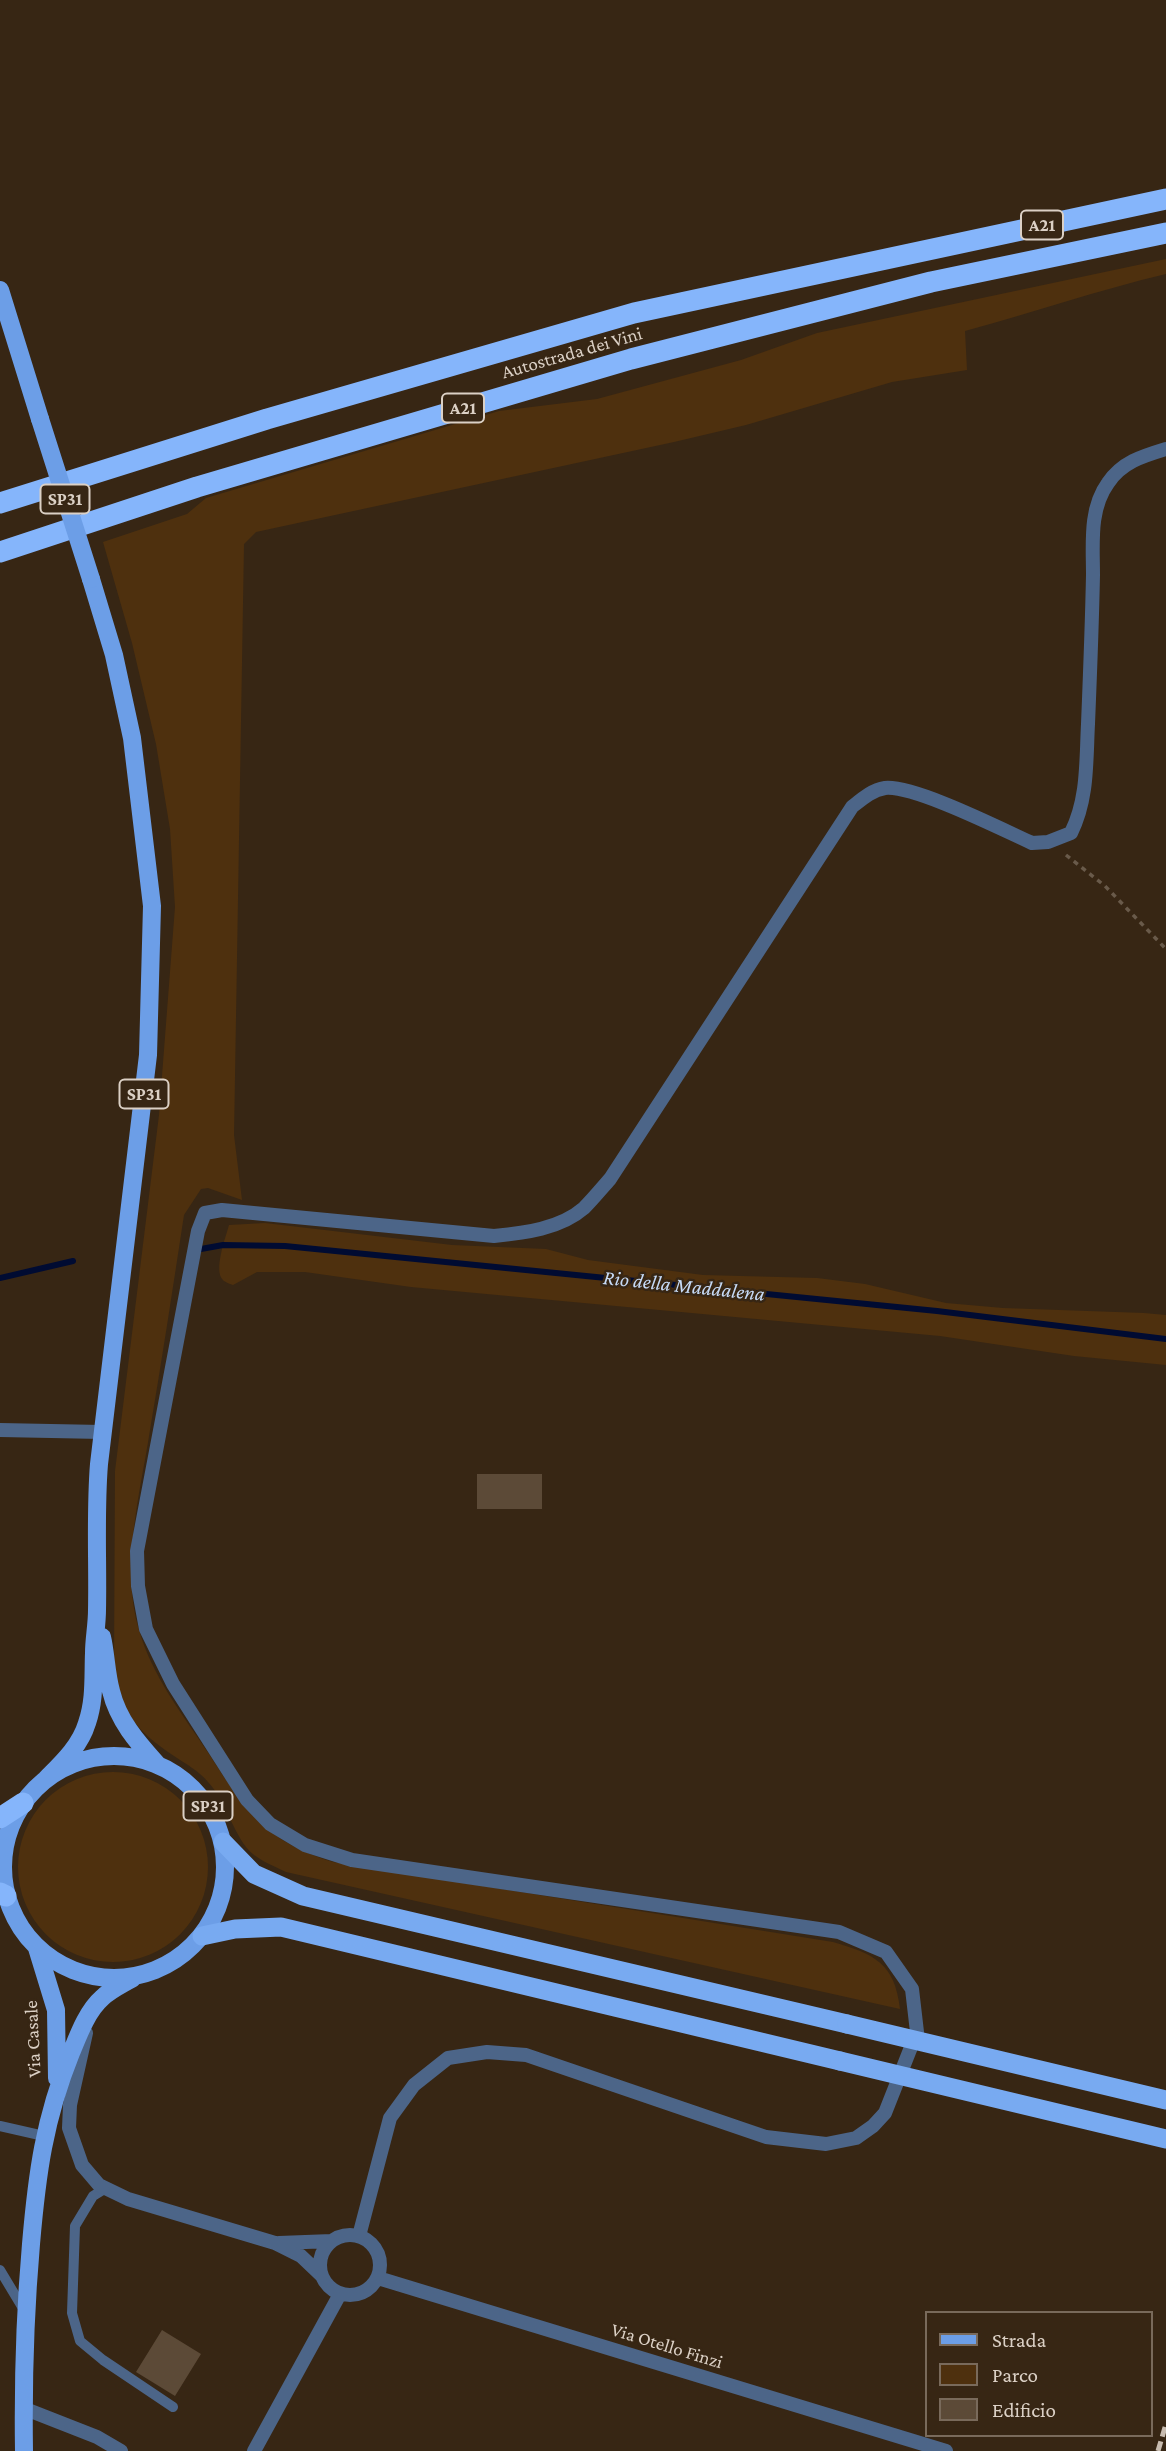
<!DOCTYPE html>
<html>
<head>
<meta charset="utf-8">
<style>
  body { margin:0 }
  #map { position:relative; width:1166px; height:2451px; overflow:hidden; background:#372614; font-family:"Crimson Pro",serif }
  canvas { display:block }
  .legend { position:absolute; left:925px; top:2311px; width:228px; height:126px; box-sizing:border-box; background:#372614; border:2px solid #796a5b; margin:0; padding:9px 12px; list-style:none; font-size:21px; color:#dbd0c5 }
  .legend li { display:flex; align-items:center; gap:14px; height:35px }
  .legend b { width:35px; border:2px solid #796a5b }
</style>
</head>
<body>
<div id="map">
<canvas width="1166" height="2451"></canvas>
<ul class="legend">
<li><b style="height:9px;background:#6c9ee7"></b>Strada</li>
<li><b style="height:19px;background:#4e300e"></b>Parco</li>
<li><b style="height:19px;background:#5c4a37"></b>Edificio</li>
</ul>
</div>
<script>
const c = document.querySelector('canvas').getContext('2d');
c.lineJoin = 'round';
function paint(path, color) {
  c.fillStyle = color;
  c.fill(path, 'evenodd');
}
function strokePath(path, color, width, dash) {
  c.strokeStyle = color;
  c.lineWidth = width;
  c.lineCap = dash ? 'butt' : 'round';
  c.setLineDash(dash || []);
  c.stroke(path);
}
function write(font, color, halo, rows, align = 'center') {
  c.font = font + ' "Crimson Pro",serif';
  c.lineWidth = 5;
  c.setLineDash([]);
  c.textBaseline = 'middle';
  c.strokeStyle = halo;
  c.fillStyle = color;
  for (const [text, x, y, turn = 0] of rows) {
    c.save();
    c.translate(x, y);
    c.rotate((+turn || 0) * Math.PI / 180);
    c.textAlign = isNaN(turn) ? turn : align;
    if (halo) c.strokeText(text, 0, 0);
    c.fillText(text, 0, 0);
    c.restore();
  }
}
paint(new Path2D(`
  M1166,259V274C1098,290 1032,313 965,331L967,370L892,382L746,425L674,442L256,532L244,544L234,1135L242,1200L208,1188L201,1189L184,1215C173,1287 162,1359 150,1430C140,1495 120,1566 139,1630C152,1676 183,1715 209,1754C246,1811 265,1841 333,1862L833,1942C874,1954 895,1963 900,2009L286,1872C272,1865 255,1859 246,1847C231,1827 225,1800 208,1782C199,1771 186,1764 174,1756C135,1730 122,1713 114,1667L115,1471L159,1115L175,907L170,829L156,744L132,643L103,542L187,514L206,498L499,411L597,399L741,360L817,333Z
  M265,1223L452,1245L546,1249L588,1260L703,1275L817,1278L865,1284L946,1303L1003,1308L1144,1313L1166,1315V1365L1074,1356L940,1336L411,1287L305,1272H257L233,1285C232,1285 223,1281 223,1280C213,1271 226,1236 229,1225Z
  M18 1867a95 95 0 1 1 190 0a95 95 0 1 1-190 0Z`), '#4e300e');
strokePath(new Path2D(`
  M201,1249L223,1245L285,1246L937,1311L1166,1339
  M0,1278L73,1261`), '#000b32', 6);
paint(new Path2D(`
  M477,1474H542V1509H477Z
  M162,2330L201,2354L175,2396L136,2372Z`), '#5c4a37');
strokePath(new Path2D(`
  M1066,855L1105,886L1166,949`), '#695a4a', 3.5, [5, 5]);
strokePath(new Path2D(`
  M0,2126L44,2136
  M106,2188L93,2196L75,2226L72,2313L80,2341L103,2360L173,2407
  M0,2270L24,2310`), '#4c6588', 10);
strokePath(new Path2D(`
  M0,1430L102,1432
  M86,2033L70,2105L69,2128L82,2165L99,2185L128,2199L275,2243L301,2256L322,2276
  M320 2265a30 30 0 1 1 60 0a30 30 0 1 1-60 0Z
  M359,2236L390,2118L414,2085L448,2058L487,2052L526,2055L766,2137L826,2144L856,2138L873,2126L885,2113L917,2032L912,1989L886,1952L839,1932L352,1860L305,1845L270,1824L247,1800L173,1684L146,1629L138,1586L137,1551L198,1231L205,1213L222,1210L494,1236C524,1233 560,1229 584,1208C593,1199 602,1188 610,1179L852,807C862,799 872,790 885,788C914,785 1001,829 1032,843L1048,842L1071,833C1088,799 1086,762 1088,724C1090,675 1092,625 1093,575C1093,544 1089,509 1108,483C1122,462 1143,456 1166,449
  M279,2243L332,2241
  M378,2278L946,2451
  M23,2408L97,2437L121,2451
  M254,2451L340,2294`), '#4c6588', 14);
strokePath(new Path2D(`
  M0,290L40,419
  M102,1637C106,1654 106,1673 111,1691C118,1720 137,1742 157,1764
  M3 1867a111 111 0 1 1 222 0a111 111 0 1 1-222 0Z
  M46,1779C63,1762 80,1746 87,1723C95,1700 93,1677 94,1653C94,1639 97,1625 97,1610C98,1561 95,1513 99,1464L148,1055L152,906L132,738L114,655L91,579
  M37,1948L56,2010L57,2078
  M24,2451C23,2382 25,2313 31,2244C37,2174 44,2120 71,2053C78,2036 87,2011 102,1998C110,1990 123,1984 133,1978`), '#6c9ee7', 18);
strokePath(new Path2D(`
  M223,1842L254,1874L303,1896L847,2024
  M202,1936L235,1929L281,1927L840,2061`), '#78aaf1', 19);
strokePath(new Path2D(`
  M0,503L267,419L634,313L1166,199
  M0,552L197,487L631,359L931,282L1166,233
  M0,1818L23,1803
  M0,1893L6,1896`), '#85b5fb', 21);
strokePath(new Path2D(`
  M1158,2451L1166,2424`), '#c8bcb0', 5, [10, 5]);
strokePath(new Path2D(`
  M40,419L91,579`), '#6c9ee7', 18);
strokePath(new Path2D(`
  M847,2024L1166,2100
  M840,2061L1166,2139`), '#78aaf1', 19);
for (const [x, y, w] of [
  [1042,225,42],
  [463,408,42],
  [65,499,49],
  [144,1094,49],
  [208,1806,49]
]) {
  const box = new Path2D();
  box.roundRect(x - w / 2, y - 14.5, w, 29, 5);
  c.fillStyle = '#372614';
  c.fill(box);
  strokePath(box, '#dbd0c5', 2);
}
write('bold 18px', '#dbd0c5', null, [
  ["A21",1042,225],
  ["A21",463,408],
  ["SP31",65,499],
  ["SP31",144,1094],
  ["SP31",208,1806]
]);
write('19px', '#dbd0c5', '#372614', [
  ["Autostrada dei Vini",572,353,-16],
  ["Via Casale",33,2039,-93],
  ["Via Otello Finzi",667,2346,17]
]);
write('italic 21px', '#c6daf6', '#372614', [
  ["Rio della Maddalena",684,1286,6]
]);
</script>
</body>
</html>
